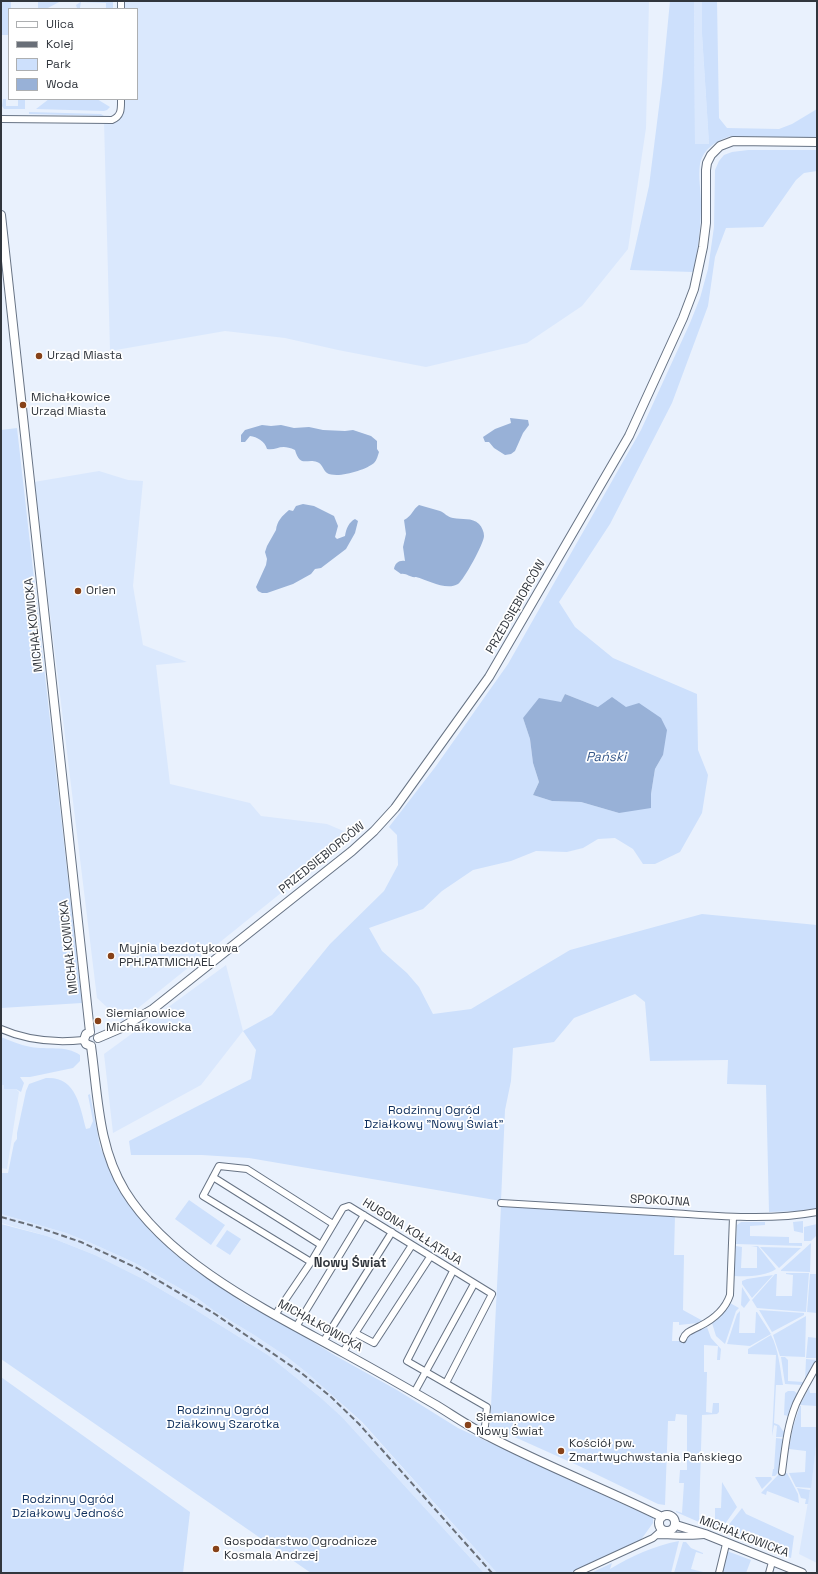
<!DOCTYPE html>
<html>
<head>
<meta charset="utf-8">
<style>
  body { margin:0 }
  #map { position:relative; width:818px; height:1574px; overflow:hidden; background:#e9f1fd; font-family:"Space Grotesk",sans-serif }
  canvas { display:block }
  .frame { position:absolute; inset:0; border:2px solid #31363d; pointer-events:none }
  .legend { position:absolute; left:8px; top:8px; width:130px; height:92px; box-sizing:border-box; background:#fff; border:1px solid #adafb1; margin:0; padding:5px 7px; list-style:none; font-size:12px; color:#31363d }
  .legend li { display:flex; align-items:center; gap:8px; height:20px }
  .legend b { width:20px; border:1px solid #adafb1 }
</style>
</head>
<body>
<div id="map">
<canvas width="818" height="1574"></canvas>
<div class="frame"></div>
<ul class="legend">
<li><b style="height:5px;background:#fff"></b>Ulica</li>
<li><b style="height:5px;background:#696f78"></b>Kolej</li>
<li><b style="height:11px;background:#cde0fc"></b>Park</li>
<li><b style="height:11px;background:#98b1d7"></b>Woda</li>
</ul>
</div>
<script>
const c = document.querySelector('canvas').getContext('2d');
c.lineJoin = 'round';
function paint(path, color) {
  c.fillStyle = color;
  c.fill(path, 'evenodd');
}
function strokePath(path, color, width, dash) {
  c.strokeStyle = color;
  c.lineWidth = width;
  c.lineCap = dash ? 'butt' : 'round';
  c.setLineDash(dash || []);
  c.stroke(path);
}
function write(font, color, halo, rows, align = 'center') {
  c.font = font + ' "Space Grotesk",sans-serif';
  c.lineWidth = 3.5;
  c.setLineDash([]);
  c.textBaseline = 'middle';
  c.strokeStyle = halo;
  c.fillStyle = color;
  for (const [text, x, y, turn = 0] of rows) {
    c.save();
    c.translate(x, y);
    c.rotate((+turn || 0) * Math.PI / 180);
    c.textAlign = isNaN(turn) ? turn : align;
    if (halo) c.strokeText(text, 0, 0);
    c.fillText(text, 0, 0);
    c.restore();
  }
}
paint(new Path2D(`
  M122,1H649L646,128L628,249L582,306L527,343L426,367L338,350L285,338L225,331L110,351L104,121L114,120L122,99H137V9H122Z
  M694,1H702V34L709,144H695Z
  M99,471L128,480L143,481L133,586L143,645L187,662L156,665L170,784L250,803L261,816L327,824L353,835L122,1021L97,998L34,482Z
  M226,965L243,1031L201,1085L113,1133L104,1054Z
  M1,1085H4V1089H16L19,1092L7,1169L1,1168Z
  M1,1214L66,1233L91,1243L135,1263L197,1298L213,1310L254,1335L287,1357L306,1372L361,1422L497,1573H484L342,1417L320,1397L268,1355L191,1307L143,1279L95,1255L47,1236L1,1223Z
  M817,1438V1563L799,1554L810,1490Z`), '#dae8fd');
paint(new Path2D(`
  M1,1H11V9H9V35H1Z
  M38,1H61L46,9H38Z
  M82,1H113V9H106V3L81,2L80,8H77L76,5Z
  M670,1H694L695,144H709L702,34V1H717L719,118L727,128L779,129L792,124L817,109V138L731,136C717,140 703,149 700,164C698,177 701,191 701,205C701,228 698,250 693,272L630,270L649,186L662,83Z
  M3,99H6V106H18V99H25V109H4L2,106Z
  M49,99H97L110,107L107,110L104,111L36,109Z
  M29,112L101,114L104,116L29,114Z
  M748,150H817V171L804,173L796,180L763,227L726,228L715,257L708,306L672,403L610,524L559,602L575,627L613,658L697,694L698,750L708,775L702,813L680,852L655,864H643L633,849L615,838L598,839L583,848L567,852L536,851L511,861L473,870L442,891L423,909L369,928L382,951L407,973L419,987L433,1014L471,1009L570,950L702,914L817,925V1208L799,1211L769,1212L766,1085L727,1084L728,1060L650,1061L645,1002L635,994L574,1018L554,1042L513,1048L511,1081L505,1110L501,1201L249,1158L202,1155H131L129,1141L251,1079L256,1050L243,1031L272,1015L330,944L384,891L398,865L397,835L389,827L436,766L508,664L641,430L690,323L700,298L708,269L714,227L715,170L719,161L724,155L732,152ZM565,694L598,707H626L663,755L655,769L651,794L619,813L581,802L552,801L533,795L539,782L533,763L530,739L523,718L561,702Z
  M17,428L82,1003L1,1008V430Z
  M1,1037C11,1041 20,1045 31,1047C47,1050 66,1045 80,1055V1061L73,1068L30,1077H20L24,1083L21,1092L16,1089H4V1085H1Z
  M46,1078C76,1076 80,1106 86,1129L90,1128L93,1121L88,1095L90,1094L100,1146L110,1171L123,1195L150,1231L176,1255L198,1272L246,1305L272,1317L336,1356L397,1390L458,1428L653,1518V1523L640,1541L570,1573H497L362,1422L306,1372L287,1357L254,1335L213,1310L197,1298L135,1263L91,1243L66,1233L1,1214V1173H8L14,1143L17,1139V1133L26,1091L29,1084Z
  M189,1200L225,1225L211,1245L175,1219Z
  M501,1206L675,1216L674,1255H684L683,1310L703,1321L698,1323L679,1325V1322H673L672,1341H686L687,1336L707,1327L711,1338L721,1349L720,1360H717L718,1346L704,1345V1372H707L706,1412L712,1413L713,1403H719V1412L717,1414L702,1415L699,1518L708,1521V1526L676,1512V1511L682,1513L684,1483H679L680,1470H687V1415L676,1414L675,1421H668L665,1505L658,1504L577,1465L490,1426Z
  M803,1221V1233L794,1231L793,1222Z
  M741,1222H765V1225L750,1226V1236L789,1237V1243H802V1246L736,1244L737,1225Z
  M1,1224L47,1236L95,1255L143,1279L191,1307L268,1355L320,1397L342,1417L484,1573H311L1,1359Z
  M817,1224V1235L811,1241H804V1227Z
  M227,1230L241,1239L230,1255L216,1246Z
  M811,1243L810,1272L781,1271V1270Z
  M736,1246L742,1247L741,1268H757V1247H751L758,1246L776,1269C766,1276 747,1277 734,1276Z
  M760,1247L801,1248L779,1268Z
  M786,1273H809L806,1312L757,1308L752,1300L775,1274H777L776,1296H792L793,1275L786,1274Z
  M810,1274H817V1313L807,1312Z
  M773,1275L752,1298L742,1284V1281L747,1279Z
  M742,1287L750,1300L744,1308L741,1305Z
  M730,1303L739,1308L736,1311L725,1344L716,1336L712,1323L720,1317Z
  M759,1310L804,1313V1315L772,1332Z
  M740,1311L739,1333H755L756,1312H757L771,1334L750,1346L727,1344L737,1314Z
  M806,1316L805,1357L780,1356L773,1335Z
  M771,1335C779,1350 780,1369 783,1385H776L774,1423L779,1425L783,1431L785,1430L784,1437H776L777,1426L774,1425L772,1436L776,1355L748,1354V1349Z
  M808,1337L817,1338V1358H806Z
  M781,1357H785L788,1360V1381L804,1382L802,1385L785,1384Z
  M806,1359L817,1360L805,1381Z
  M1,1377L190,1512L183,1573H1Z
  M809,1388L810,1393H817V1406L800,1405Z
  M788,1391H794L798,1394L788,1416L784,1415L785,1393Z
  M800,1406H801V1427H816L817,1412V1438L811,1488L796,1487L789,1473L805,1472L806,1451L789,1449L793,1427Z
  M776,1438L784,1439L778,1473L775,1476H772L773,1469H774Z
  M787,1473L798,1494L799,1503L767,1491L766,1495L761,1493L778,1475Z
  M755,1477H771L772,1479L762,1489Z
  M722,1482L737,1507L720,1531L715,1528V1508H721Z
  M797,1488L810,1490L808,1504H805L806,1499L801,1498Z
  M742,1508L746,1514L794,1536L791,1558L758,1547L723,1532Z
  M679,1541L671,1573H591L612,1563L610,1569C632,1556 653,1546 679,1541Z
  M683,1542H686L691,1548L703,1553V1554L696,1552L691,1569L707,1573H674Z
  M727,1551L751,1560L746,1573H729L721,1571Z`), '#cde0fc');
paint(new Path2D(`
  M510,418L528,420L529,425L523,433L515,451L511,454L505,455L494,448L489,442H485L483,437L495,429L511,423Z
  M262,425L271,426L281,425L294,428L309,427L323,430L345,431L353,430L371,436L377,441V449L379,452C378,455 377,460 374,463C366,470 337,479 327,473C323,470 322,463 317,462C307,458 300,468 295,450C280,443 277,451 267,449C265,441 257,437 250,436L245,442H241V435L245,430Z
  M303,504L314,506L334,516L338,526L335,537L337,539L345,536C346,529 349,522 355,519L358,521L355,533L346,549L321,568L315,569L311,574L293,584L267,593H262L258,591L256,587L266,565L267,559L265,552L267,546L276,530C277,521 282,516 289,510L293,511L296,506Z
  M419,505C426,507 433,509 440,511C445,513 447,517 453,518C462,520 472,517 479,524C482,527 484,532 484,536C484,543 464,580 458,584C446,591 428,580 416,577C410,578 407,573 401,574L394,569C395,563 399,560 405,561L403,547L406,534L404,520C413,515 412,510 419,505Z
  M565,694L598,707L612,697L626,707L639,703L661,718L667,730L663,755L655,769L651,794V808L619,813L581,802L552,801L533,795L539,782L533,763L530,739L523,718L539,698L561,702Z`), '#98b1d7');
const minor = new Path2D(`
  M121,9V1
  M1,119L112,120C122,116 121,108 121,99
  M1,1029C28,1041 55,1043 84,1040
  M213,1177L321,1245
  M501,1203C557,1206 614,1210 671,1213C719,1216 769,1221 817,1212
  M311,1262L203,1196L219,1166L247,1169L333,1224
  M453,1271L407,1361L487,1407L485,1426L482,1433
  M275,1315L311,1262L343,1208L349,1206L492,1294L446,1383
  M296,1327L364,1215
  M355,1333L374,1343L430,1257
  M683,1339C686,1331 693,1330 700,1326C714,1319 725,1310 730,1295L733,1217
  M323,1342L392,1232
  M343,1352L412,1245
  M414,1393L474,1284
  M782,1472C785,1449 787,1426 796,1404C802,1391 810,1378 817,1365
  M657,1535C673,1535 689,1537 704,1535
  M577,1573L653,1538L662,1530
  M719,1573L726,1544
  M769,1573L772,1562`);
const tertiary = new Path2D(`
  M1,215L90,1032
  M90,1032L86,1034L84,1040L86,1044L91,1046
  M98,1038L119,1029L153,1009L352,851L374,831L395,808L489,677L629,436L683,318L694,289L703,247L706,223V170L707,163L711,155L720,146L733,141L817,142
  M91,1046C98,1096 98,1147 125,1191C170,1264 270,1312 344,1353C375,1370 405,1387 436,1405C454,1416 471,1428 490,1437C546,1466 605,1489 662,1517
  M659 1523a8 8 0 1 1 16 0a8 8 0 1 1-16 0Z
  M676,1525L705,1534L802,1573`);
strokePath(minor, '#677384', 8);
strokePath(tertiary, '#677384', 10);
strokePath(minor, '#fff', 6);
strokePath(tertiary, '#fff', 8);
strokePath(new Path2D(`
  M1,1217L34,1226L81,1242L137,1268L215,1314L300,1372L330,1396L359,1424L492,1573`), '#696f78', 2, [6, 3]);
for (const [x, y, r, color] of [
  [39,356,4,"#874219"],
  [23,405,4,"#874219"],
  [78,591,4,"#874219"],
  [111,956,4,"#874219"],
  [98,1021,4,"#874219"],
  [468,1425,4,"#874219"],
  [561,1451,4,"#874219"],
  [216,1549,4,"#874219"]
]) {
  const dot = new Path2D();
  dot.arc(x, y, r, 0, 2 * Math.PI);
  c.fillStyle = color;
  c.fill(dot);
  strokePath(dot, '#fff', 1.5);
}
write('12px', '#31363d', '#fff', [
  ["Urząd Miasta",47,356],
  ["Michałkowice",31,398],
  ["Urząd Miasta",31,412],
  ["Orlen",86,591],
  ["Myjnia bezdotykowa",119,949],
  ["PPH.PATMICHAEL",119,963],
  ["Siemianowice",106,1014],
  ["Michałkowicka",106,1028],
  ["Siemianowice",476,1418],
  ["Nowy Świat",476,1432],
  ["Kościół pw.",569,1444],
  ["Zmartwychwstania Pańskiego",569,1458],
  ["Gospodarstwo Ogrodnicze",224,1542],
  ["Kosmala Andrzej",224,1556]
], 'left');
write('12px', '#31363d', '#fff', [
  ["PRZEDSIĘBIORCÓW",516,607,-60],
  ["MICHAŁKOWICKA",34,625,-96],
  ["PRZEDSIĘBIORCÓW",322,858,-39],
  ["MICHAŁKOWICKA",69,947,-96],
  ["SPOKOJNA",660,1201,3],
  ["HUGONA KOŁŁĄTAJA",412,1232,32],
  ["MICHAŁKOWICKA",320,1326,29],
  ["MICHAŁKOWICKA",744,1537,21]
]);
write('12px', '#0d2e5c', '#fff', [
  ["Rodzinny Ogród",434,1111],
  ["Działkowy \"Nowy Świat\"",434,1125],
  ["Rodzinny Ogród",223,1411],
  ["Działkowy Szarotka",223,1425],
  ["Rodzinny Ogród",68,1500],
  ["Działkowy Jedność",68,1514]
]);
write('italic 13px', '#36588a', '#fff', [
  ["Pański",606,757]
]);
write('bold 13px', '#31363d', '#fff', [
  ["Nowy Świat",350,1263]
]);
</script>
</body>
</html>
